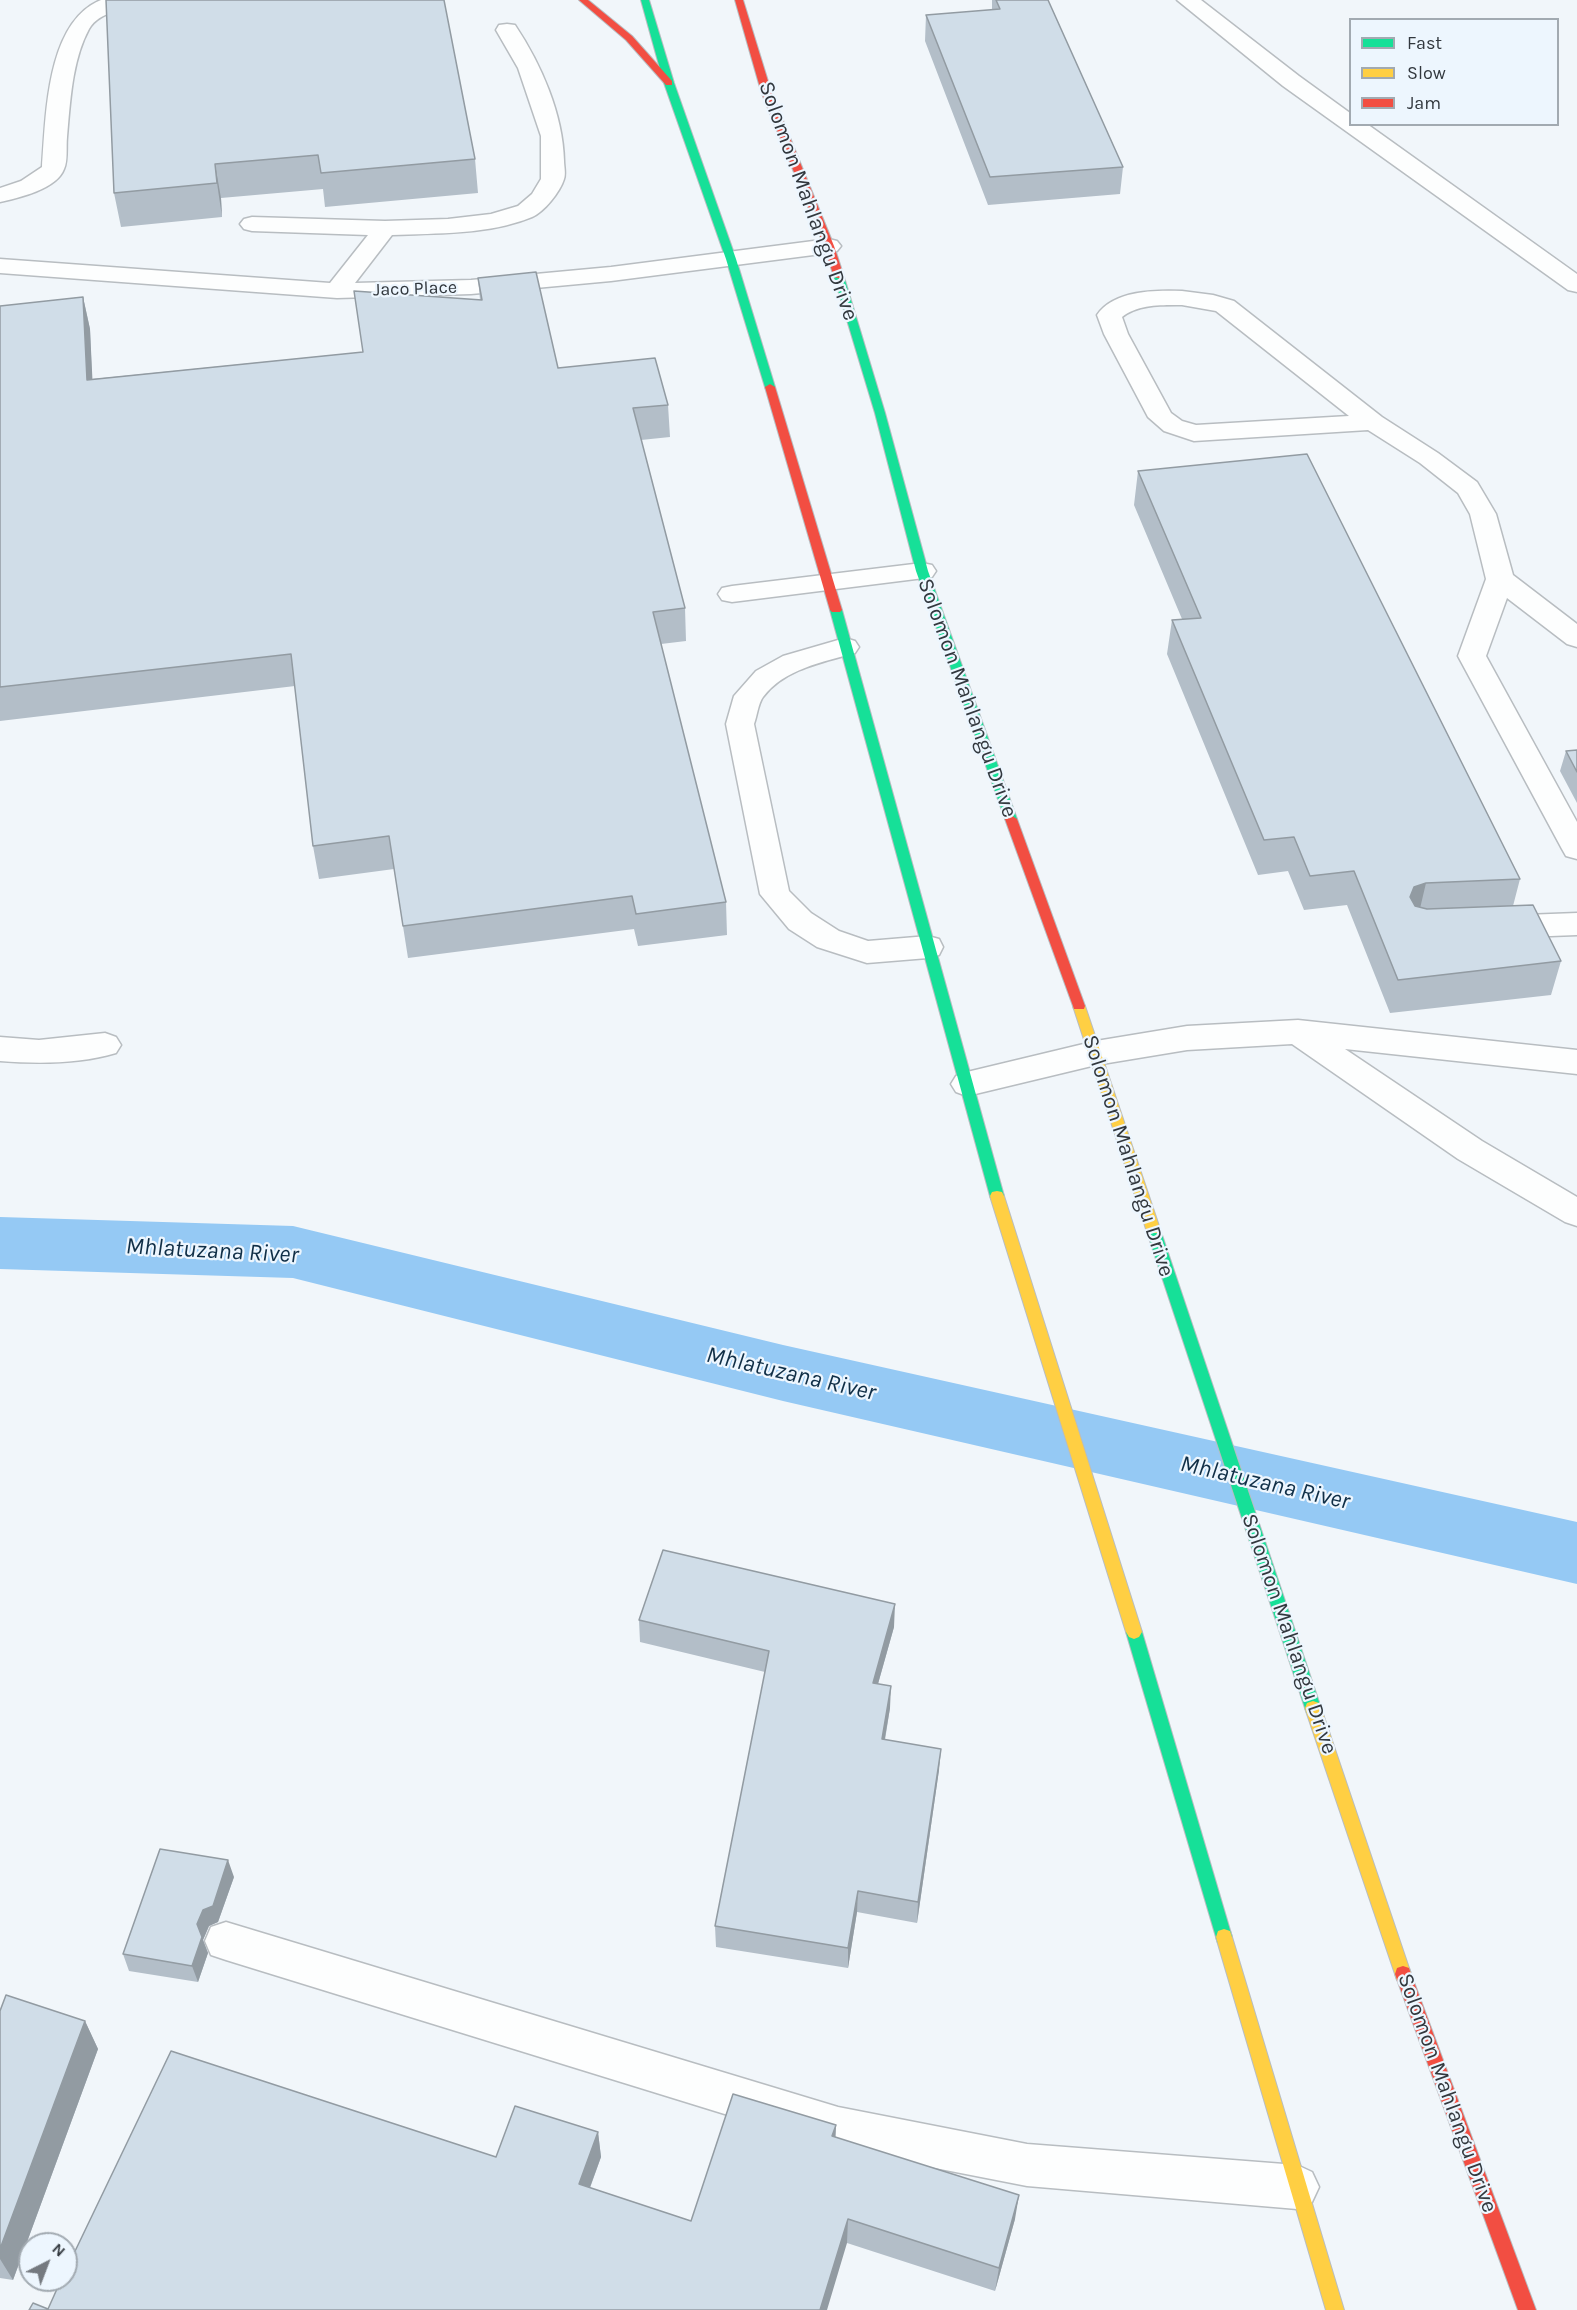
<!DOCTYPE html>
<html>
<head>
<meta charset="utf-8">
<style>
  body { margin:0 }
  #map { position:relative; width:1577px; height:2310px; overflow:hidden; background:#f1f6fa; font-family:Karla,sans-serif }
  canvas { display:block }
  .legend { position:absolute; left:1349px; top:18px; width:210px; height:108px; box-sizing:border-box; background:#edf6fe; border:2px solid #a2aab1; margin:0; padding:8px 10px; list-style:none; font-size:18px; color:#32383e }
  .legend li { display:flex; align-items:center; gap:12px; height:30px }
  .legend b { width:30px; border:2px solid #a2aab1 }
  .north { position:absolute; left:18px; top:2232px; width:60px; height:60px; box-sizing:border-box; background:#edf6fe; border:2px solid #a2aab1; border-radius:50%; rotate:42deg; font-size:16px; font-weight:700; line-height:24px; text-align:center; color:#32383e }
  .north::after { content:''; display:block; margin:auto; width:21px; height:27px; background:#757a80; clip-path:polygon(50% 0,100% 100%,50% 72%,0 100%) }
</style>
</head>
<body>
<div id="map">
<canvas width="1577" height="2310"></canvas>
<ul class="legend">
<li><b style="height:8px;background:#16e098"></b>Fast</li>
<li><b style="height:8px;background:#ffcf43"></b>Slow</li>
<li><b style="height:8px;background:#f24e42"></b>Jam</li>
</ul>
<div class="north">N</div>
</div>
<script>
const c = document.querySelector('canvas').getContext('2d');
c.lineJoin = 'round';
function paint(path, color) {
  c.fillStyle = color;
  c.fill(path, 'evenodd');
}
function strokePath(path, color, width, dash) {
  c.strokeStyle = color;
  c.lineWidth = width;
  c.lineCap = dash ? 'butt' : 'round';
  c.setLineDash(dash || []);
  c.stroke(path);
}
function write(font, color, halo, rows, align = 'center') {
  c.font = font + ' Karla,sans-serif';
  c.lineWidth = 4.5;
  c.setLineDash([]);
  c.textBaseline = 'middle';
  c.strokeStyle = halo;
  c.fillStyle = color;
  for (const [text, x, y, turn = 0] of rows) {
    c.save();
    c.translate(x, y);
    c.rotate((+turn || 0) * Math.PI / 180);
    c.textAlign = isNaN(turn) ? turn : align;
    if (halo) c.strokeText(text, 0, 0);
    c.fillText(text, 0, 0);
    c.restore();
  }
}
paint(new Path2D(`
  M0,1217L293,1226L783,1345L1577,1522V1584L783,1401L293,1278L0,1269Z`), '#95c9f4');
const lane = new Path2D(`
  M101,0H134C124,13 100,10 89,29C72,60 70,103 67,137C66,147 68,161 64,169C57,189 18,198 0,202V188L21,181L42,167C46,117 46,22 101,0Z
  M1177,0H1201L1299,76L1350,113V124H1367L1577,274V292L1568,290L1283,86Z
  M507,24L515,25C541,64 563,114 564,161C564,166 566,174 564,179C560,192 544,212 532,217C488,235 438,233 392,235L355,283L471,280L611,267L829,239L837,241L841,246L837,251L829,253L611,281L471,294L337,298L0,273V259L330,283L368,235L252,231L244,229L240,224L244,219L252,217L385,221L448,219L491,214L518,206L532,194L541,179V136L518,68L496,30L499,25Z
  M1182,291L1213,295L1234,301L1382,417L1438,453L1477,482L1496,514L1513,575L1577,624V647L1567,644L1507,598L1486,656L1577,822V859L1566,856L1562,849L1458,656L1486,579L1470,514L1458,493L1420,463L1368,430L1194,441L1164,431L1148,417L1104,334L1097,315C1114,290 1155,290 1182,291ZM1182,305L1216,311L1349,416L1196,425L1182,421L1171,413L1128,334L1122,317C1138,304 1162,305 1182,305Z
  M922,563L932,565L936,571L932,577L732,602L722,600L718,594L722,588L732,586Z
  M845,638L855,641L859,647L855,653C823,662 784,669 763,697C758,704 757,716 754,724L789,891L811,913L839,931L868,941L928,936L939,939L943,947L939,955L928,958L867,963L817,947L789,929L760,894L726,724L734,696L756,671L783,656Z
  M1577,913V935L1498,938L1487,935L1483,927L1487,919L1498,916Z
  M1298,1020L1577,1050V1074L1345,1049L1482,1141L1577,1197V1226L1565,1222L1458,1159L1292,1044L1187,1050L1096,1065L967,1096L956,1092L951,1084L956,1076L967,1072L1096,1041L1187,1026Z
  M105,1033L116,1037L121,1045L116,1053C79,1064 38,1064 0,1061V1037L39,1040Z
  M226,1922L838,2107L1027,2144L1297,2165L1312,2172L1319,2187L1312,2202L1297,2209L1027,2186L838,2149L226,1960L211,1955L205,1941L211,1927Z`);
const fast = new Path2D(`
  M641,0H649L674,83L736,259L775,387L774,389H766L765,387L726,259L664,83Z
  M839,274L844,277L885,413L928,571L1017,819L1015,822L1011,823L1005,819L916,571L875,413L834,277Z
  M836,606L842,610L1004,1196L1002,1200H992L990,1196L830,610Z
  M1153,1224L1158,1225L1160,1229L1321,1708L1319,1713L1313,1715L1307,1713L1305,1708L1146,1229L1148,1225Z
  M1134,1625L1139,1627L1142,1632L1232,1937L1230,1943L1224,1945L1218,1943L1216,1937L1126,1632L1129,1627Z`);
const slow = new Path2D(`
  M1079,1001L1085,1006L1160,1229L1158,1233H1148L1146,1229L1073,1006Z
  M997,1191L1002,1192L1004,1196L1142,1632L1139,1637L1134,1639L1129,1637L1126,1632L990,1196L992,1192Z
  M1313,1701L1319,1703L1321,1708L1411,1974L1409,1980L1403,1982L1397,1980L1395,1974L1305,1708L1307,1703Z
  M1224,1929L1230,1931L1232,1937L1344,2310H1326L1216,1937L1218,1931Z`);
const jam = new Path2D(`
  M579,0H588L632,36L672,81V85H666L626,40Z
  M735,0H743L771,91L834,246L844,277L842,279L834,277L824,246L761,91Z
  M770,384L775,387L842,610L840,612H832L830,610L765,387Z
  M1011,815L1017,819L1085,1006L1084,1009H1074L1073,1006L1005,819Z
  M1403,1966L1409,1968L1411,1974L1536,2310H1518L1395,1974L1397,1968Z`);
strokePath(lane, '#b8bdc1', 3);
strokePath(fast, '#b8bdc1', 2);
strokePath(slow, '#b8bdc1', 2);
strokePath(jam, '#b8bdc1', 2);
paint(lane, '#fdfefe');
paint(fast, '#16e098');
paint(slow, '#ffcf43');
paint(jam, '#f24e42');
paint(new Path2D(`
  M106,0L475,159L478,193L325,207L323,189L221,198L222,217L121,227L114,193Z
  M992,0H1048L1123,167L1120,194L988,205L925,41L926,15L992,10Z
  M478,278L558,368L668,405L670,437L641,440L685,608L686,641L661,644L726,902L727,935L638,946L634,929L408,958L394,869L319,879L313,846L295,686L0,721V306L83,297L90,329L92,379L363,352L354,291L480,300Z
  M1138,471L1520,879L1513,906L1561,961L1551,995L1390,1013L1347,905L1304,910L1288,871L1258,875L1167,654L1172,620L1182,619L1134,505Z
  M1577,750V803L1560,771L1566,751Z
  M639,1620L894,1627L878,1684L890,1708L885,1740L939,1770L917,1923L857,1912L848,1968L716,1947L715,1926L765,1672L640,1642Z
  M234,1877L218,1922L209,1926L203,1940L208,1953L198,1982L129,1971L123,1954Z
  M0,2011L85,2021L98,2049L13,2280L0,2278Z
  M836,2125L835,2137L1015,2219L995,2291L847,2243L48,2309L496,2157L598,2132L601,2157L590,2188L691,2221Z`), '#b3bec8');
paint(new Path2D(`
  M215,164L221,198L222,217L217,183Z
  M83,297L90,329L94,412L87,380Z
  M1426,883L1418,917L1410,897L1414,887Z
  M895,1604L894,1627L872,1705L873,1683Z
  M891,1686L890,1708L881,1761L882,1739Z
  M941,1749L939,1770L917,1923L918,1902Z
  M228,1860L234,1877L218,1922L209,1926L203,1940L208,1953L198,1982L192,1966L197,1924L203,1910Z
  M858,1891L857,1912L848,1968V1948Z
  M85,2021L98,2049L13,2280L0,2259V2249Z
  M836,2125L835,2150L832,2136Z
  M598,2132L601,2157L582,2209L579,2184Z
  M1019,2195L1015,2219L995,2291L999,2268Z
  M848,2219L847,2243L827,2310H820Z`), '#929ba2');
const building = new Path2D(`
  M106,0H444L475,159L321,173L318,155L215,164L217,183L114,193Z
  M996,0H1048L1123,167L990,177L926,15L1000,9Z
  M536,272L558,368L655,358L668,405L633,408L685,608L653,612L726,902L636,914L632,896L403,926L389,836L313,846L291,654L0,687V306L83,297L87,380L363,352L354,291L482,300L478,278Z
  M1307,454L1520,879L1426,883L1414,887L1410,897L1415,906L1427,909L1533,905L1561,961L1398,980L1354,871L1310,876L1294,837L1264,840L1172,620L1201,618L1138,471Z
  M1577,750V772L1566,751Z
  M663,1550L895,1604L873,1683L891,1686L882,1739L941,1749L918,1902L858,1891L848,1948L715,1926L769,1651L639,1620Z
  M160,1849L228,1860L213,1906L203,1910L197,1924L202,1937L192,1966L123,1954Z
  M6,1995L85,2021L0,2249V2011Z
  M171,2051L496,2157L515,2106L598,2132L579,2184L691,2221L733,2094L836,2125L832,2136L1019,2195L999,2268L848,2219L820,2310H29L33,2303L48,2309L61,2280H66V2270Z`);
paint(building, '#d0dde8');
strokePath(building, '#929ba2', 1.5);
write('18px', '#32383e', '#edf6fe', [
  ["Jaco Place",415,289,-2]
]);
write('22px', '#32383e', '#edf6fe', [
  ["Solomon Mahlangu Drive",808,201,70],
  ["Solomon Mahlangu Drive",967,698,70],
  ["Solomon Mahlangu Drive",1128,1156,72],
  ["Solomon Mahlangu Drive",1289,1634,71],
  ["Solomon Mahlangu Drive",1447,2093,70]
]);
write('italic 24px', '#102f47', '#edf6fe', [
  ["Mhlatuzana River",212,1251,3],
  ["Mhlatuzana River",791,1374,13],
  ["Mhlatuzana River",1265,1483,13]
]);
</script>
</body>
</html>
